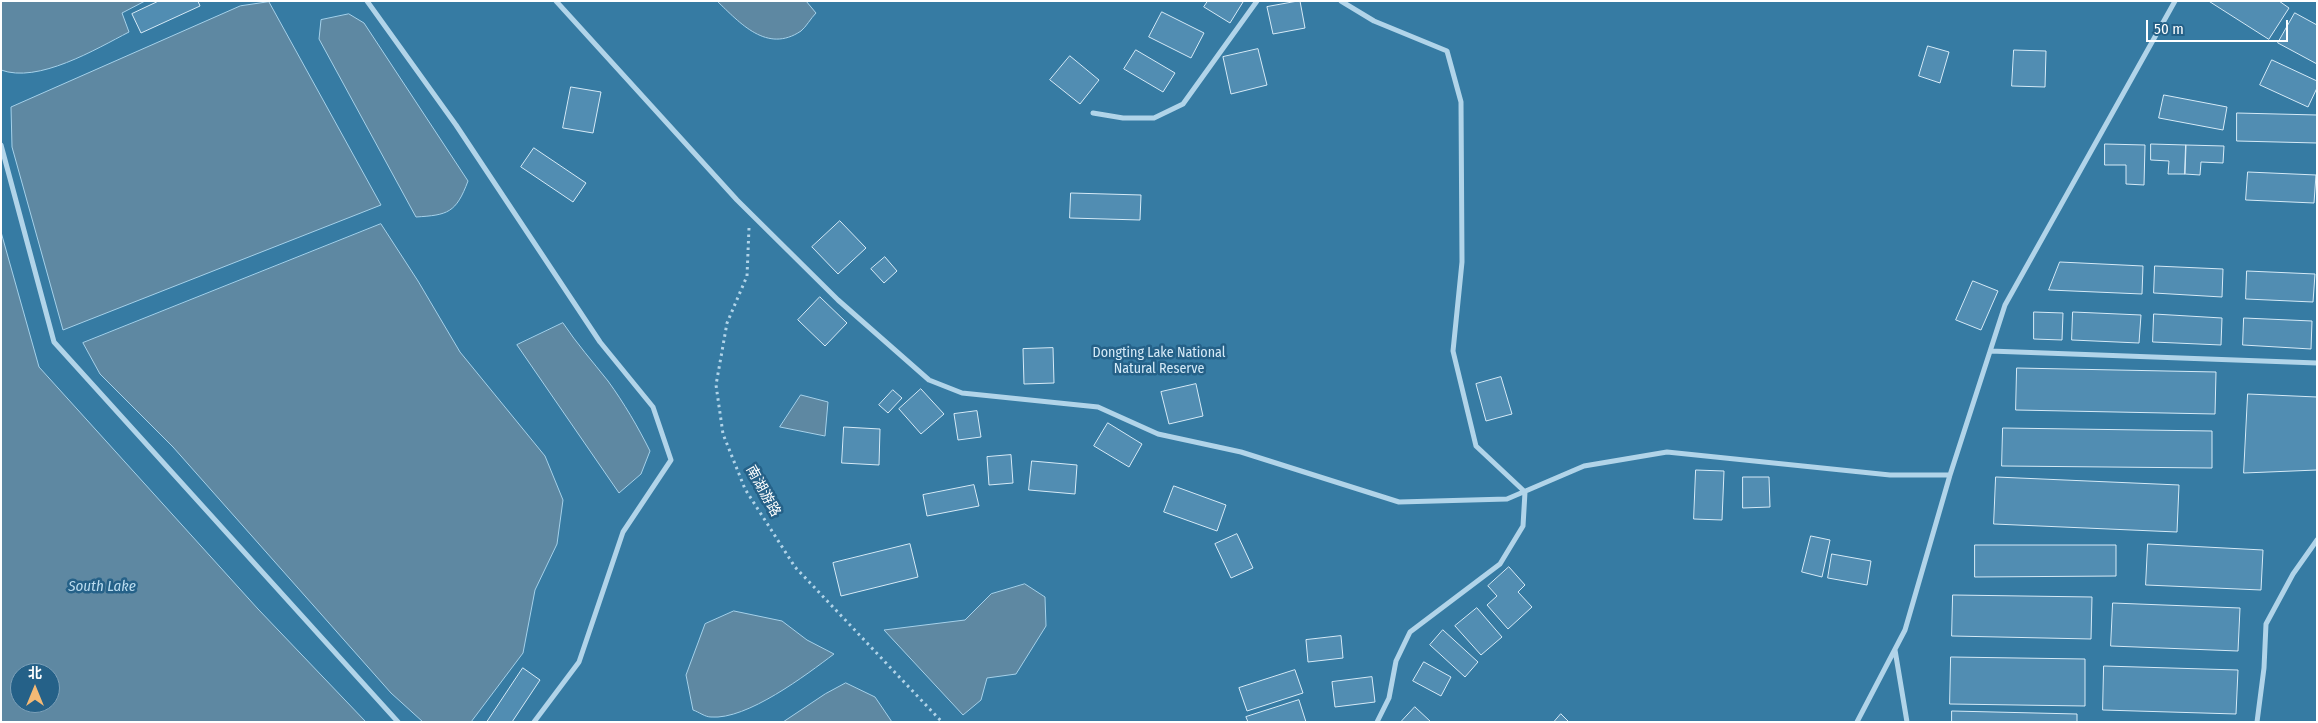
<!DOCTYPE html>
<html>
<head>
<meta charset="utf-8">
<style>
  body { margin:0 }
  #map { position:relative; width:2318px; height:723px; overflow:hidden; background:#256188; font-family:"Fira Sans Condensed","Noto Sans SC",sans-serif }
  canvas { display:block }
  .frame { position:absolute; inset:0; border:2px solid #fff; pointer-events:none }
  .north { position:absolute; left:10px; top:663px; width:50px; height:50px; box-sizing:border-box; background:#256188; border:1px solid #7ca0b8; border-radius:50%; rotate:0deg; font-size:14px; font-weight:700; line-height:20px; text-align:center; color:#fff }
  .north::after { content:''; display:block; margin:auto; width:18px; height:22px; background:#f3b975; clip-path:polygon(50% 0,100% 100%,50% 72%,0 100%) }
  .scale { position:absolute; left:2146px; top:20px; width:142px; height:22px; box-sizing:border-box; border:2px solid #fff; border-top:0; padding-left:6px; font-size:15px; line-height:18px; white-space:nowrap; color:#fff; -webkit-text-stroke:4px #256188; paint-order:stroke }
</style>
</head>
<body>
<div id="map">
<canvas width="2318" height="723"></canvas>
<div class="frame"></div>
<div class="north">北</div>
<div class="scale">50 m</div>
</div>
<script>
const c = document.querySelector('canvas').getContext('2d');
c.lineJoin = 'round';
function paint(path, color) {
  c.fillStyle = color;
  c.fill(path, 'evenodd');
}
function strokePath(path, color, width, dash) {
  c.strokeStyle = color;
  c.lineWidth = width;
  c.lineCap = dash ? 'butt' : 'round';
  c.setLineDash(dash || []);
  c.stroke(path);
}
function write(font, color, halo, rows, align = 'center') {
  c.font = font + ' "Fira Sans Condensed","Noto Sans SC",sans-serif';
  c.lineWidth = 5;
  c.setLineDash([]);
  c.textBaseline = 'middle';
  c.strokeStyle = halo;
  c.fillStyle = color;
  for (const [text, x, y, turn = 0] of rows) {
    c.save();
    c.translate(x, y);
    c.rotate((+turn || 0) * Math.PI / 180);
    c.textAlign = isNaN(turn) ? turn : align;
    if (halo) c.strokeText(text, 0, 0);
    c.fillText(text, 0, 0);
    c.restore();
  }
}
paint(new Path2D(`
  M1,1H2317V722H1ZM20,673H50V703H20Z`), '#367ba3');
const water = new Path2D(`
  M1,1H145L122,13L129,32C96,49 38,84 1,70Z
  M717,1H806L816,13C811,18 806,27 801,31C767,54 740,23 717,1Z
  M269,2L381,205L63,330L12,147L11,107L240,6Z
  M349,14L364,23L468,181C456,213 448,215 416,217L319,39L321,20Z
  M381,224L418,281L460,352L545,456L563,500L557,544L535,590L523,653L471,722H423L391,693L173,447L100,374L83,343Z
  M1,232L39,367L258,609L366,722H1ZM20,673H50V703H20Z
  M563,323C577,344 593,362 608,381C624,403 638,427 650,451L641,474L619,493L517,345Z
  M801,395L828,402L825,436L780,427Z
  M1025,584L1045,597L1046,626L1016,674L987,678L981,700L963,715L884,630L965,620L991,594Z
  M734,611L782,621L807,640L834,654C806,675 747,720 711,717C705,717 699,712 693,710L686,675L705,624Z
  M846,683L875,697L892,722H783L825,694Z`);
paint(water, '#5e88a2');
strokePath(water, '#a5d1ea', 1);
const building = new Path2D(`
  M159,1H198L200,6L141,33L132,14Z
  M1208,1H1242L1243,2L1230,23L1204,7Z
  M1300,1L1305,28L1273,34L1267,7Z
  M2209,1H2279L2289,8L2269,39Z
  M1162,12L1204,33L1191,58L1149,37Z
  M2295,13L2317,25V64L2278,43Z
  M1928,46L1949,52L1940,83L1919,76Z
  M1258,49L1267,85L1231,94L1223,57Z
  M1136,50L1175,73L1163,92L1124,69Z
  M2014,50L2046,51L2045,87L2012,86Z
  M1070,56L1099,80L1080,104L1050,80Z
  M2272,60L2317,81V88L2308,107L2260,85Z
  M571,87L601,92L593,133L563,128Z
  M2164,95L2227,107L2223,130L2159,118Z
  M2237,113L2317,115V143L2237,141Z
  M2105,144L2145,145L2144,185L2126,184V165H2105Z
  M2151,144L2186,145L2185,174H2168L2169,161L2151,160Z
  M2186,145L2224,146L2223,163L2201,162L2200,175L2185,174Z
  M534,148L586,183L573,202L521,167Z
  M2248,172L2316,175L2314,203L2246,200Z
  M1071,193L1141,195L1140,220L1070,218Z
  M840,221L866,248L838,274L812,247Z
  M885,257L897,271L884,283L871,269Z
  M2060,262L2143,266L2142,294L2049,290Z
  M2155,266L2223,269L2222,297L2154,293Z
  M2247,271L2315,274L2313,302L2246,299Z
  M1973,281L1998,291L1981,330L1956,320Z
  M820,297L847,323L825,346L798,320Z
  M2034,312L2063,313L2062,340L2034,339Z
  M2073,312L2141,315L2139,343L2072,340Z
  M2154,314L2222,318L2221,345L2153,342Z
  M2244,318L2312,321L2311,349L2243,345Z
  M1053,348L1054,383L1024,384L1023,349Z
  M2017,368L2216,372L2215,414L2016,410Z
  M1501,377L1512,414L1486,421L1476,384Z
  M1196,384L1203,416L1169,424L1161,392Z
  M921,389L944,414L921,434L899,409Z
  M893,390L902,398L888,413L879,405Z
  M2248,394L2317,397V470L2244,473Z
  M977,411L981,437L958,440L954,414Z
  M1108,423L1142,444L1129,467L1094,446Z
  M844,427L880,429L879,465L842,463Z
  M2003,428L2212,431V468L2002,466Z
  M1011,455L1013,483L989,485L987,457Z
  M1032,461L1077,465L1075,494L1029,490Z
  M1696,470L1724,471L1722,520L1694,519Z
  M1743,477H1769L1770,507L1743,508Z
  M1996,477L2179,485L2177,532L1994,524Z
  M974,485L979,506L927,516L923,495Z
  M1174,486L1226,505L1217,531L1164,512Z
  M1237,534L1253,568L1231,578L1215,544Z
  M1811,536L1830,540L1822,577L1802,572Z
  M910,544L918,577L841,596L833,563Z
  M2148,544L2263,550L2261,590L2146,585Z
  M1975,545H2116V576L1975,577Z
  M1832,554L1871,561L1867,585L1828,578Z
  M1509,567L1525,585L1518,592L1532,607L1508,629L1487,605L1497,596L1488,586Z
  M1953,595L2092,597L2091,639L1952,636Z
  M2113,603L2240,608L2238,651L2111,646Z
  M1477,608L1502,637L1481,655L1455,626Z
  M1443,630L1478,662L1465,677L1430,645Z
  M1341,636L1343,658L1308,662L1306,640Z
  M1951,657L2085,659V706L1950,704Z
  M1424,662L1451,677L1441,696L1413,681Z
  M2104,666L2238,670L2236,714L2103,710Z
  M523,668L540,680L512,722H487Z
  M1295,670L1303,693L1247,711L1239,688Z
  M1372,677L1375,702L1335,707L1332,682Z
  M1299,700L1306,722H1248L1246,717Z
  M1415,707L1431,722H1401Z
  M1952,711L2077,714V722H1952Z
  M1561,714L1569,722H1554Z`);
paint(building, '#518db2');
strokePath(building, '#d5eaf7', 1);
strokePath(new Path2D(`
  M749,228L747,276L727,323L716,385L723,434L745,489L795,567L942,722`), '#b1d4e9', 3, [2.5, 4]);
strokePath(new Path2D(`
  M367,1L456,125L600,342L653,407L671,460L623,532L579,662L534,722
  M556,1L737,200L838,300L929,380L962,393L1098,407L1158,434L1241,452L1399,502L1507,499L1584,466L1667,452L1890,475H1950
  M1341,1L1374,21L1447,51L1461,102L1462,262L1453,351L1476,446L1525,492L1523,526L1500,564L1410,632L1396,661L1389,698L1377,722
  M1093,113L1123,118H1154L1183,104L1257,1
  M1,145L54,342L398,722
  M1990,351L2317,363
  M1895,650L1907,722
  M1857,722L1905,630L1950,475L2005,305L2175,1
  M2257,722L2264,668L2266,624L2293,574L2317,540`), '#b1d4e9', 5);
write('14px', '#d5eaf7', '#256188', [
  ["Dongting Lake National",1159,353],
  ["Natural Reserve",1159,369]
]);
write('14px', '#fff', '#256188', [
  ["南湖游路",763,491,61]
]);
write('italic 15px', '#bcddf0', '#256188', [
  ["South Lake",102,587]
]);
</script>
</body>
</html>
